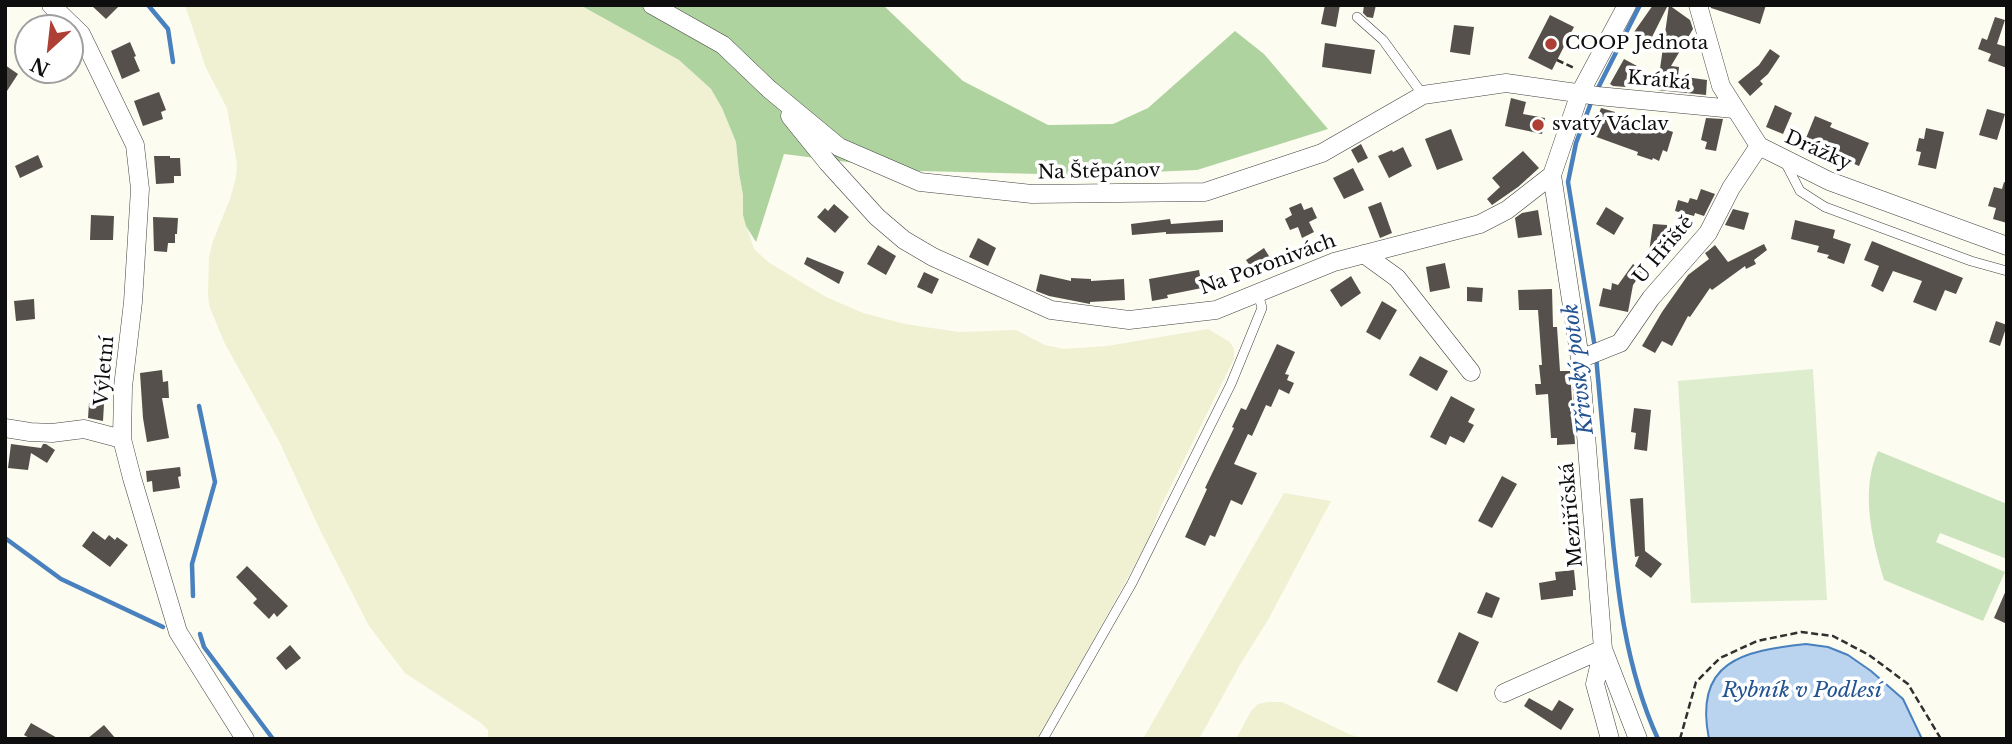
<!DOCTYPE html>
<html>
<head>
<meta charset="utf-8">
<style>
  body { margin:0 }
  #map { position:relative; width:2012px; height:744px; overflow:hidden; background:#fdfcf0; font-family:"Libre Baskerville",serif }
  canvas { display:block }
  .frame { position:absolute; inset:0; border:7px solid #0e0e0e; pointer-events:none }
  .north { position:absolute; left:14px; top:14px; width:70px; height:70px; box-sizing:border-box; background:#fff; border:2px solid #9f9f9f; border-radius:50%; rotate:207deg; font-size:19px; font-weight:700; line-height:28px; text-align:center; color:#0e0e0e }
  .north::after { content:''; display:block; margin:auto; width:24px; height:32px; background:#ae3f35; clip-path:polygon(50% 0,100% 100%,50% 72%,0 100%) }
</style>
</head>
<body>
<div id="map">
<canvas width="2012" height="744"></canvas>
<div class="frame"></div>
<div class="north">N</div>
</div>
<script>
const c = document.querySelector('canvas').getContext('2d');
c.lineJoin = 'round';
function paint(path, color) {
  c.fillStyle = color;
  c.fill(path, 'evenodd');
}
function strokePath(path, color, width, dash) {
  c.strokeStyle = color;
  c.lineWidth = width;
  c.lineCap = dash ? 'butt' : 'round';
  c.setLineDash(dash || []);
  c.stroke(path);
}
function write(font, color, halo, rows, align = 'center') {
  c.font = font + ' "Libre Baskerville",serif';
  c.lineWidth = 7;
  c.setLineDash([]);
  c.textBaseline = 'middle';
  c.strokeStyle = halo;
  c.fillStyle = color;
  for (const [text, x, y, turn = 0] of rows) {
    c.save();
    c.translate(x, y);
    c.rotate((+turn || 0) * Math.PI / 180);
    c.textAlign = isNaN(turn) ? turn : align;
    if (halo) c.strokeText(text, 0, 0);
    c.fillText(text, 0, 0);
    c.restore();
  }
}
paint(new Path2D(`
  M185,5H580L679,60L711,89L722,108L736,142L739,173L743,195V215L754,249L768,262L826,297L863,313L905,324L959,332L1016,330L1045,345L1064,349L1107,346L1208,329L1230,342L1234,349V359L1161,506L1149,539L1059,703L1037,739H488V730L481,723L405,673L369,626L321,532L279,441L224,342L209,305L208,292L209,257L213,241L230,199L236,178L237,164L227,108L206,68Z
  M1284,493L1331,501L1268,620L1241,663L1199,739H1143Z
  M1268,702H1282L1351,735L1367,739H1236L1251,711L1258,704Z`), '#eff1d2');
paint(new Path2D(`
  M1878,451L2007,504V559L1940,533L1936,542L2005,572L1983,621L1884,580C1872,539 1860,491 1878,451Z`), '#cce4bd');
paint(new Path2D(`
  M580,5H883L963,81L1048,125L1113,124L1148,108L1235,31L1264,54L1328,129L1197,170L1081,175L919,171L784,154L756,242L746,226L743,215V195L739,173L736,142L722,108L711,89L679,60Z`), '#afd39e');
paint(new Path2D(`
  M1813,369L1827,600L1691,603L1678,381Z`), '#deedce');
const water = new Path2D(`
  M1806,644L1828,647L1848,655L1871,671L1903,699L1922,739H1709C1693,661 1743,651 1806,644Z`);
paint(water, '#bad4ef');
strokePath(water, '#4980be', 2);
strokePath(new Path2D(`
  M148,5L168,29L173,62
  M1596,92L1640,5
  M1592,100L1576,143L1568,182L1595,348
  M1596,356C1601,408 1605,459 1610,510C1617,589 1625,667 1658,739
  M5,538L61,579L163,627
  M193,596L192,564L215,482L199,406
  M200,634L204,647L273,739`), '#4980be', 4.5);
paint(new Path2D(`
  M91,5H120L106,19Z
  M1325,5H1340L1336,27L1321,24Z
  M1364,5H1376L1373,18L1367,17L1363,13Z
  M1653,5H1668L1649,43L1632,35Z
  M1669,5L1690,20L1693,29L1671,66L1679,67L1678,76L1707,80L1706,95L1657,90Z
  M1710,5H1766L1760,24L1711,8Z
  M1550,15L1574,27L1552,70L1528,58Z
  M1995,17L2005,20L1997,44L2007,47V68L1988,61L1991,54L1978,49L1982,38L1987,40Z
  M1454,25L1474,27L1470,55L1450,52Z
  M130,42L136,56L134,57L140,71L122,79L111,51Z
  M1325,43L1375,50L1371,74L1322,67Z
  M1770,49L1780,56L1768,74L1760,81L1763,84L1750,96L1738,82L1759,65Z
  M1624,59L1637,66L1626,87L1613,86L1610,84Z
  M5,65L18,74L5,94Z
  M159,92L166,110L161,112L163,119L143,126L134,101Z
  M1511,98L1526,102L1523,114L1545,118L1542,134L1505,126Z
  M1775,105L1792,113L1783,134L1766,127Z
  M1601,108L1615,112L1612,121L1633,129L1636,119L1673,132L1667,152L1663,150L1659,161L1653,158L1652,160L1637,155L1638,152L1591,135Z
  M1987,109L2005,114L1997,140L1979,135Z
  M1815,116L1832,123L1830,127L1869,143L1859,166L1852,163L1851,164L1804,143Z
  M1706,118L1723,119L1716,151L1705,149L1707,142L1701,140Z
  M1926,128L1944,132L1936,169L1918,165L1921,152L1916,151L1919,138L1924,139Z
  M1451,129L1463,160L1437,170L1425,139Z
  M1361,144L1368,158L1358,163L1351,150Z
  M1403,147L1412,166L1389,178L1378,156L1392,150L1393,152Z
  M1523,151L1539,168L1518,187L1492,205L1487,199L1500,187L1492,178Z
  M38,155L43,167L20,178L15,166Z
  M154,156H170V158H180L181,176H174V183L156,184Z
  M1353,168L1364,190L1344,199L1333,178Z
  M2004,182L2007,183V223L1993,219L1996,208L1988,206L1994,187L2002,189Z
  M1701,189L1715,194L1704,216L1695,213L1694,216L1675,211L1678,200L1688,203L1690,198L1697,200Z
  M1381,202L1392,233L1380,238L1368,207Z
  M1301,203L1304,210L1312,207L1317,218L1309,222L1314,232L1302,238L1298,227L1290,230L1285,219L1292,215L1289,208Z
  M834,204L849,217L835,233L817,217L825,208L828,211Z
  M1606,207L1624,218L1614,235L1596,224Z
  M1733,209L1749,213L1744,230L1725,225Z
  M1538,210L1542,235L1518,238L1515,218L1522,213Z
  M91,215L114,216L113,240H90Z
  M153,217L178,218L177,234H175V243H168L167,252L154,251Z
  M1170,219L1171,224L1223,220V232L1166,234V232L1132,235L1131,224Z
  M1795,220L1835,230L1833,238L1851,244L1844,264L1827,258L1829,255L1817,252L1819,246L1791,239Z
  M1653,224L1667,225V243H1672L1671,255L1666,254L1665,261L1648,259Z
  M978,238L996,248L988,266L969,257Z
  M1872,241L1963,278L1956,294L1945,290L1936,311L1913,302L1922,281L1893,271L1883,292L1871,286L1879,266L1864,260Z
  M1764,244L1767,250L1754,260L1756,264L1746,269L1745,266L1712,290L1710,288L1690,317L1688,316L1672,346L1662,341L1655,353L1642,346L1662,312L1688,275L1709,259L1705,253L1708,251L1715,245L1728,262Z
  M878,245L896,256L886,275L867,264Z
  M1264,248L1272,261L1266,265L1268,268L1257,276L1246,260Z
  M807,257L844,272L839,284L804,264Z
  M1445,263L1450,288L1430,292L1426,267Z
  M1633,264L1643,271L1633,285L1628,312L1599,306L1603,288L1611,290L1612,283L1618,285Z
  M1199,270L1202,288L1167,295L1168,298L1152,301L1149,279Z
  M924,272L939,279L932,294L917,287Z
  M1040,274L1071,281V278L1091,279V281L1124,279L1125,300L1090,302V304L1049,296L1036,291Z
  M1351,276L1361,293L1341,307L1330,290Z
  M1467,287L1483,288L1482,302L1467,301Z
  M1552,289L1553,327H1557L1560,371H1570L1575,444L1557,445V438H1551L1548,394L1536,395L1535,384H1541L1539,365H1542L1538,310H1519L1518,290Z
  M34,299L35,319L16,321L14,301Z
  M1382,301L1397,310L1380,340L1366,332Z
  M1996,321L2007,325L2000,346L1989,342Z
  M1277,344L1295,352L1285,374L1289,375L1287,380L1294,383L1289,394L1279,389L1271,407L1266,405L1252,436L1248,434L1234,464L1257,473L1242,505L1231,500L1215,537L1210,535L1205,546L1185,537L1207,489L1205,488L1234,428L1232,427L1241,408L1246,410Z
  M1420,356L1448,371L1437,391L1409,375Z
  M162,370L163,382L168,381L169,398H162L169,438L147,442L143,418L140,373Z
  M1451,396L1475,409L1468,422L1474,425L1464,443L1450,436L1446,445L1430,437Z
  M89,403L104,404L103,421L88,418Z
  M1634,408L1651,410L1647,451L1634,449L1636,433L1631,432Z
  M11,444L41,448L43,444H46L55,450L47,463L31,453L28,470L8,468Z
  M180,467L181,476L178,477L180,488L153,492L152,481L147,482L146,471Z
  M1502,476L1517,484L1492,528L1478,521Z
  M1643,498L1645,551L1662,564L1651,578L1635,566L1639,556L1635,557L1630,499Z
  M93,531L105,540L109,535L115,540L117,537L128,545L110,567L82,546Z
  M247,566L288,606L277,617L274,613L269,619L253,603L257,599L236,577Z
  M1574,570L1576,590H1573V596L1541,600L1539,583L1556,580L1555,572Z
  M2007,588V624L1994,618Z
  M1486,592L1500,598L1492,618L1477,613Z
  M1459,632L1479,642L1457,692L1437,682Z
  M290,645L301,658L286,670L276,658Z
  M1529,698L1552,711L1559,700L1574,709L1561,730L1524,706Z
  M31,723L59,739H31L24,735Z
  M104,725L116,739H87Z`), '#55504b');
const service = new Path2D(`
  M1357,17L1383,40L1423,95
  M1784,160L1800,191L1825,207L1971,261L2007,271
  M1043,739L1132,583L1231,384L1262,308L1258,293`);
const minor = new Path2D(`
  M51,5L81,34L135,145L140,189L133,302L123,387L122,439L132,478L178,632L245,739
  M652,5L723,45L769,89L839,147L920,182L1032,194L1205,192L1322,153L1423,95L1506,83L1598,96L1734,109
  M1627,5L1580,93L1552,175L1580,359L1603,649L1638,739
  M1698,5L1721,86L1759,146L1829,181L2007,246
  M790,116L828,163L877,217L904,240L933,257L1051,310L1129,320L1216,310L1334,262L1480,224L1507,210L1552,175
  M1364,254L1397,278L1471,372
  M1580,359L1620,343L1651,298L1708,233L1731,188L1759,146
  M5,428L30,432L52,433L84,429L122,439
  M1603,649L1595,684L1610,739
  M1504,693L1603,649`);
strokePath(service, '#414141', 10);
strokePath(minor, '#414141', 19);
strokePath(new Path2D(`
  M1557,60L1576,69
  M1680,739L1696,682L1720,658L1757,641L1801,632L1833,636L1869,655L1908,684L1941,739`), '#303030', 2.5, [7, 3.5]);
strokePath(service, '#fff', 9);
strokePath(minor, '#fff', 18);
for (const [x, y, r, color] of [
  [1551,44,7,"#ae3f35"],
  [1538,125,7,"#ae3f35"]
]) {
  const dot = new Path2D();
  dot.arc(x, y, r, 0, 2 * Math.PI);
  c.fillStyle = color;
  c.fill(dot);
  strokePath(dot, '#fff', 2.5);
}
write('19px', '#0e0e0e', '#fff', [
  ["COOP Jednota",1565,44],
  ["svatý Václav",1552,125]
], 'left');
write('19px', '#0e0e0e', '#fff', [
  ["Krátká",1659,81,5],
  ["Drážky",1818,151,24],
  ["Na Štěpánov",1099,172,-1],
  ["U Hřiště",1664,250,-50],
  ["Na Poronivách",1268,265,-20],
  ["Výletní",105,371,-85],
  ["Meziříčská",1572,515,-95]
]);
write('italic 21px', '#245392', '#fff', [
  ["Křivský potok",1579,369,-97],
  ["Rybník v Podlesí",1802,691]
]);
</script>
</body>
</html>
